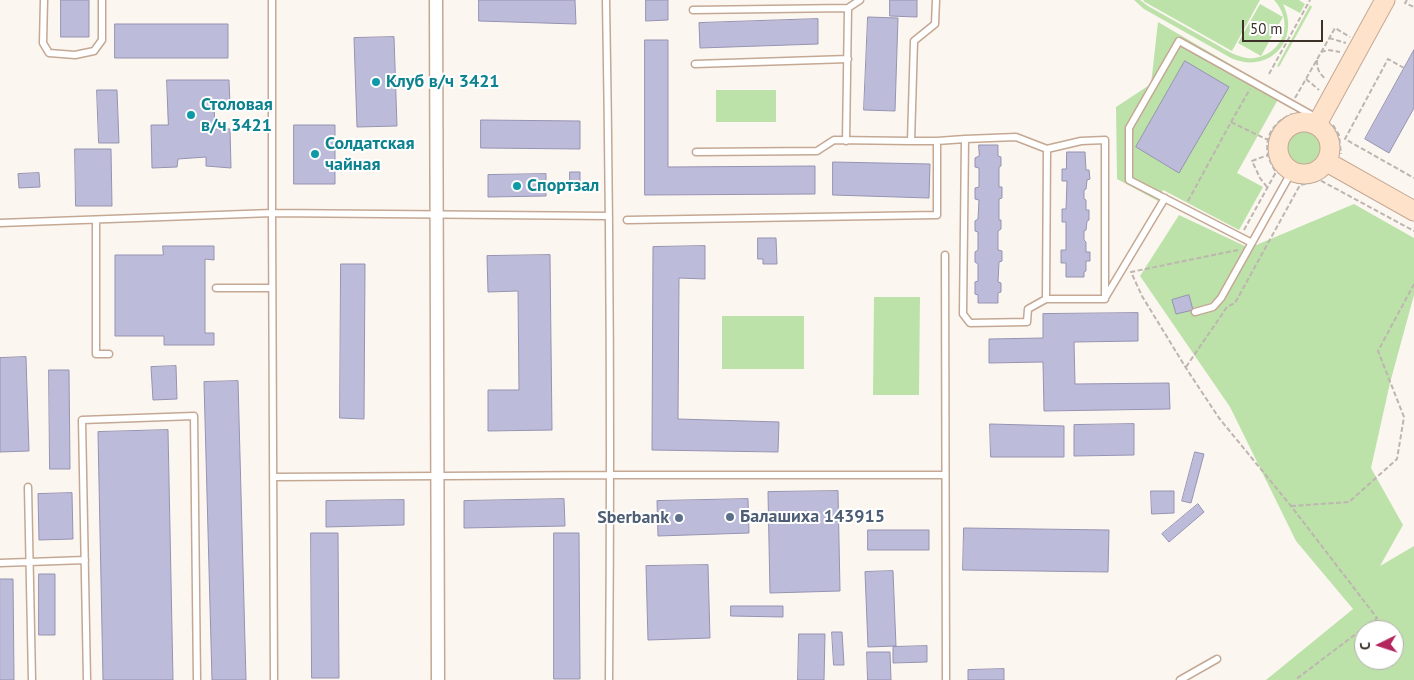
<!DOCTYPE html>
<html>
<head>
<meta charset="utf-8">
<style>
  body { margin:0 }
  #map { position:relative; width:1414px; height:680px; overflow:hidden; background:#fcf6f1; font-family:"PT Sans",sans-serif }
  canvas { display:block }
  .north { position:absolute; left:1354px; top:620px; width:50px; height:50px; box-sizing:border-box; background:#fff; border:1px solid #b1ada9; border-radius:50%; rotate:266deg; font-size:14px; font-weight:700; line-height:20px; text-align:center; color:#3d3129 }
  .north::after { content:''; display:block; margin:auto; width:18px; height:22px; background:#b3265e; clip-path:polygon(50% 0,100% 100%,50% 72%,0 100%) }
  .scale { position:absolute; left:1242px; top:20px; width:81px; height:22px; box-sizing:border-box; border:2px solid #3d3129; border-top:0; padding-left:6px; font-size:15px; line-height:18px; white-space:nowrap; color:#3d3129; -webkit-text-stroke:4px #fff; paint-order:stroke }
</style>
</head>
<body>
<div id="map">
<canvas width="1414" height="680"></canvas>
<div class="north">С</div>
<div class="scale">50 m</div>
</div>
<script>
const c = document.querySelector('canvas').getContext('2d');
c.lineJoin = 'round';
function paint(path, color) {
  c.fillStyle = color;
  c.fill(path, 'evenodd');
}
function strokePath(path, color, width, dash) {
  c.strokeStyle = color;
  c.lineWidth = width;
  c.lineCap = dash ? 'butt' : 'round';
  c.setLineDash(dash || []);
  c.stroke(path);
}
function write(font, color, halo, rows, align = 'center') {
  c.font = font + ' "PT Sans",sans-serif';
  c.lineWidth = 4;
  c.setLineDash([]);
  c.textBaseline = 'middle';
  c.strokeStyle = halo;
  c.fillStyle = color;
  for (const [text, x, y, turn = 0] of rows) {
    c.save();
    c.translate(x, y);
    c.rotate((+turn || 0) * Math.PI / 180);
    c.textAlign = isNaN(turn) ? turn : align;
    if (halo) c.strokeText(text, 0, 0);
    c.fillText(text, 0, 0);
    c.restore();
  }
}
paint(new Path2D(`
  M1134,0H1140L1148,6C1169,18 1191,30 1212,42C1223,48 1234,56 1247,58C1262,60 1278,50 1283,35C1287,22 1283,10 1274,0H1299L1305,4L1300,13L1283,4C1301,40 1269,75 1231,58L1144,9Z
  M1144,0H1260L1232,51L1143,1Z
  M1260,4L1283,17L1261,56L1238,43Z
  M1310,5L1312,7L1279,67L1277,66Z
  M1158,22L1281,94L1237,173L1263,187L1239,230L1163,190L1158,201L1117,179L1116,107L1151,84Z
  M716,90H776V122H716Z
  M1285 147a20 20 0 1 1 40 0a20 20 0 1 1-40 0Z
  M1354,204L1414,238V295L1390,383L1371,468L1403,525L1380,566L1414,546V680H1266L1353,609L1296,541L1230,407L1140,276L1179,215L1249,248ZM1364,630H1394V660H1364Z
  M874,297H920L919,395H873Z
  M722,316H804V369H722Z`), '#bce2aa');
const building = new Path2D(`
  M61,0H89V37H61Z
  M479,0H575L576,24L479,21Z
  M646,0H668V20L646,21Z
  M890,0H917V17L890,16Z
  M868,17L898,18L895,111L864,110Z
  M818,19V44L700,48L699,23Z
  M115,24H228V58H115Z
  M394,37L397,126L357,127L354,38Z
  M645,40H668V167L815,166V194L645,195Z
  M1414,50V108L1389,153L1365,139Z
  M1185,61L1229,87L1179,173L1136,147Z
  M167,80H229L230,105H214L215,129H230L231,168L206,166V157L178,159L177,167L152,168L151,125H168Z
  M97,90H117L119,143H99Z
  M481,120L580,121V149L481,148Z
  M294,125H335V184H294Z
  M979,145H998V156L1001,157V166L999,167V187H1002V198L999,199V220H1001V229L998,231V250L1002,251V261L999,262L998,282L1001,283V292L998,293V303H978V295L975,294V282L978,281V264L975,262V252L978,250V232L975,231V221L978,219L979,200L975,199V188L979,187V168L975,167V158L979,156Z
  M75,149H111L112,206H76Z
  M1067,152H1085L1086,170H1089L1090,179L1087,180L1086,189L1084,190V199L1086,200V210H1089V220L1087,221L1086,230L1084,231V240L1086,242V252H1090V261H1086V271L1084,272V277H1066V263H1061V250H1066V222H1062V209H1066L1067,181H1062V169H1066Z
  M833,162L930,164L929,198L833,195Z
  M570,172H580V188L570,189Z
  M39,173L40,187L19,188L18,174Z
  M546,174V196L488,197V175Z
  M758,238H776L777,264H763V259H758Z
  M163,246H214V260L205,259V333H214V345H164V336H115V255H163Z
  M705,246V279L679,278L678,419L779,422L778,452L652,450L653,247Z
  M550,255L552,430L488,431V390H519L518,291L488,292L487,256Z
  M341,264H365L364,419L340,418Z
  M1189,295L1193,310L1176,314L1172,300Z
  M1138,313V341L1074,342L1075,384L1169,383L1170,409L1044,411L1043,362L989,363V339L1043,338V314Z
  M26,357L29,451L0,452V358Z
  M176,366L177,399L153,400L151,367Z
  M49,370H69L70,469H50Z
  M238,381L246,680H212L204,382Z
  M990,424L1064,426V457H991Z
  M1134,424V455L1074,456V425Z
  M168,430L173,680H103L98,432Z
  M1195,452L1204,454L1191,503L1182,501Z
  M838,491L840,591L770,593L768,492Z
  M1151,491H1174V513L1152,514Z
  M72,493L73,539L39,540L38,494Z
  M564,499L565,526L464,528V501Z
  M748,499L749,533L658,536L657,501Z
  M404,500V525L326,527V501Z
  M1198,504L1204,512L1169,542L1162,534Z
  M964,528L1109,530L1108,572L963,570Z
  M868,530H929V550H868Z
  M311,533H338L339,678H312Z
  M554,533H579L580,679H554Z
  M708,565L710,638L648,640L646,566Z
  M893,571L896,646L868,647L865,572Z
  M39,574H55V635H39Z
  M0,579H13L14,680H0Z
  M731,606H783V617L731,616Z
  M832,632H842L844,665H834Z
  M799,634H825L824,680H798Z
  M927,646V662L893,663V647Z
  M867,652H890L891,680H868Z
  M1004,669V680H968V670Z`);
paint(building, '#bdbbda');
strokePath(building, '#9693b1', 1);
const lane = new Path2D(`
  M44,0L43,43L49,53L75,55L94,51L102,40V0
  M272,0V213L274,680
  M606,0C610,227 611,453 609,680
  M693,10L848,8
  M695,64L848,59
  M846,141L848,8L860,0
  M937,141L965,139L1016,137L1047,149L1081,141L1105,140V299H1046L1028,309L1027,322L970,323L963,314L965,139
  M696,152L817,151L834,140L911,141
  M96,220V354H109
  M627,220L937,215V141H911L914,41L935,24L936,0
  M0,223L272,213L609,216
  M1252,243L1129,180V128L1179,41L1317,118
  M945,255L946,680
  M216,288H272
  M1105,298L1165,198
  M1046,299L1047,149
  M1195,312L1213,307L1221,298L1292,171
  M273,477L611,475H945
  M28,487L32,680
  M0,563L85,560
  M87,680L82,420L194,416L197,680
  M1180,680L1217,659`);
const street = new Path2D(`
  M436,0L438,680`);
const secondary = new Path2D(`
  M1278 148a26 26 0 1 1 52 0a26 26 0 1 1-52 0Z
  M1317,124L1385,0
  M1327,162L1414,211`);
strokePath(lane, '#c4a894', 9);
strokePath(street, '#c4a894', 15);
strokePath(secondary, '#c4a894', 21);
strokePath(new Path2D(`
  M1407,0L1405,3L1414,7
  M1329,38L1346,43
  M1321,52L1328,50L1340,52
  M1317,60C1317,69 1319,74 1326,79
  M1404,68L1388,59L1345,139L1414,178
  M1269,74L1310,0
  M1306,79L1319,90
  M1295,98L1335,28L1350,37
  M1231,122L1250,89
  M1333,125L1339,135L1341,154
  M1267,187L1260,178L1252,161L1268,155
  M1188,201L1231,122L1268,140
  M1244,230L1276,172C1260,149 1266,125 1292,114
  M1238,250L1131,272L1142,296L1186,368L1219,418L1291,506L1377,618L1295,680
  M1186,367L1227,307L1235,303L1300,185L1310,183L1316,178L1414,231
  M1291,506L1349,502L1397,459L1404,417L1378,351L1414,284`), '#bdb5af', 2, [5, 2.5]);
strokePath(lane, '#fff', 6);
strokePath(street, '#fff', 12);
strokePath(secondary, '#fee2ca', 19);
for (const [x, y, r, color] of [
  [376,82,5,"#0f9aa8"],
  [191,115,5,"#0f9aa8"],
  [315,154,5,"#0f9aa8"],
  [517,186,5,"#0f9aa8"],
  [730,517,5,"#5c6f8a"],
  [679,518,5,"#5c6f8a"]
]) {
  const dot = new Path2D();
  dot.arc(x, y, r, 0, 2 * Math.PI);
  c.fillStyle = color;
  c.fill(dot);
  strokePath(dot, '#fff', 2);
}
write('bold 18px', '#0d838f', '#fff', [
  ["Клуб в/ч 3421",386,82],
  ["Столовая",201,105],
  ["в/ч 3421",201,126],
  ["Солдатская",325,144],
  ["чайная",325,165],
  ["Спортзал",527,186]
], 'left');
write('bold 18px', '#4e5e75', '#fff', [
  ["Балашиха 143915",740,517],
  ["Sberbank",669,518,"right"]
], 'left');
</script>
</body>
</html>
